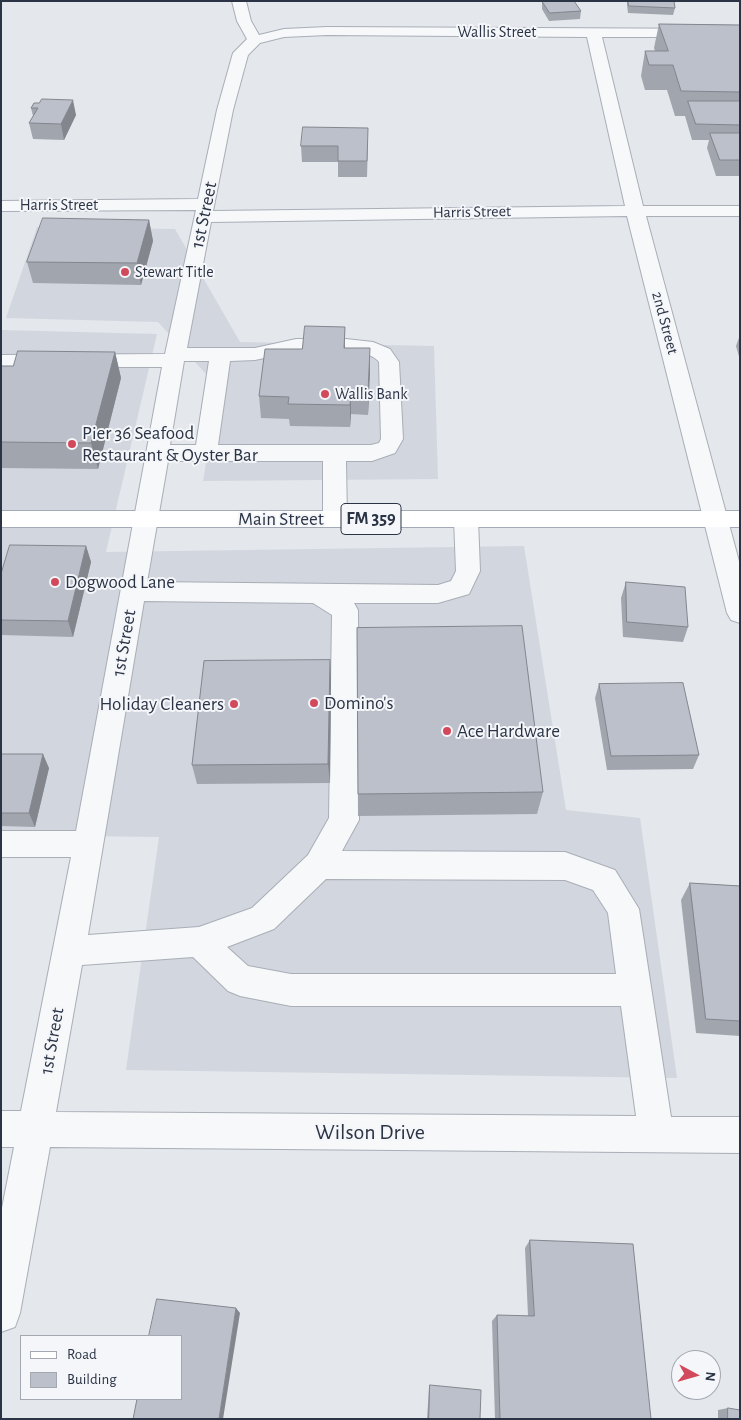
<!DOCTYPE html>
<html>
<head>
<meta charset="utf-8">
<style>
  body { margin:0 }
  #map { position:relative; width:741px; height:1420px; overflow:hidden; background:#e4e7ec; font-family:"Alegreya Sans",sans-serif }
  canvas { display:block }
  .frame { position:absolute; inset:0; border:2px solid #2b3445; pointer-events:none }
  .legend { position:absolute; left:20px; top:1335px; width:162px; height:65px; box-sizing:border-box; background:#f4f6f9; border:1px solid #a4a8b1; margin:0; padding:6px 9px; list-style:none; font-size:15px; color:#2b3445 }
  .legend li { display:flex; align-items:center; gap:10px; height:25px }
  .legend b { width:25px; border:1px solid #a4a8b1 }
  .north { position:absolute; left:671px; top:1350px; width:50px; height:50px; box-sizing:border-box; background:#f4f6f9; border:1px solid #a4a8b1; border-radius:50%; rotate:96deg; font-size:14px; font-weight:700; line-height:20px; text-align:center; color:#2b3445 }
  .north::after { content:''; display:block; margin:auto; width:18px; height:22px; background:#d1495b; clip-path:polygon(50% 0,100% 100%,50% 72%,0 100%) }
</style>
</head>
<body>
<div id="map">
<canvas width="741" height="1420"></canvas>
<div class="frame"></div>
<ul class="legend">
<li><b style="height:6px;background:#fff"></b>Road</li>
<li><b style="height:14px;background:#bbc0ca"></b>Building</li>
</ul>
<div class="north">N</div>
</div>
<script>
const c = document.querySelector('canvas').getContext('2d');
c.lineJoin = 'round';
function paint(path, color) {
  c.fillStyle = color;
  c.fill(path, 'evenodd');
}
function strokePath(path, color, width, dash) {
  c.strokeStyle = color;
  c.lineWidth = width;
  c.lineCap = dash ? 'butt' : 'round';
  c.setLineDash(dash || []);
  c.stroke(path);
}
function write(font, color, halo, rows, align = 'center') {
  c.font = font + ' "Alegreya Sans",sans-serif';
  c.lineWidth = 4;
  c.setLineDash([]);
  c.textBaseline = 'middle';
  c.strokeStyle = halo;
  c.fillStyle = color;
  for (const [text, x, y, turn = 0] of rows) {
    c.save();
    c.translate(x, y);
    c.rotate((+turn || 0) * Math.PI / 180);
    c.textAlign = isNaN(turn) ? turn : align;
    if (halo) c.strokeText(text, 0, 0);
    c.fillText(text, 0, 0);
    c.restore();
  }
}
paint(new Path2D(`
  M37,227L175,229L240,342L434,346L438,479L203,481L219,388L158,322L6,318Z
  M1,330L157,334L106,552L524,546L566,810L640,818L677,1078L126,1070L159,837L1,835Z`), '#d2d6de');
const minor = new Path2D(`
  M232,1H246L251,21L259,35L284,29L327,27L740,29V37H602L643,206H740V216H646L740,565V623L731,620L727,613L627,216L211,222L187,348H255L296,339H346L373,342L390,349L399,362L403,439L395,453L372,461H346L347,519L343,525L335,527L327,525L323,519V461H168L147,582L438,585L451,581L456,571L454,519L458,513L466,511L474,513L478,519L480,571L469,594L438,603H354L358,610L359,820L342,851L565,852L615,870L639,909L671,1117H740V1153L50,1147L20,1313L15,1327L1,1332V1213L14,1147H1V1111H21L71,857H1V831H76L162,367H1V355L165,354L196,210L1,211V201L198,199L217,110L233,53L247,39L237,21ZM327,35L587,37L625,206L213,211L233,110L248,55L260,43L284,37ZM296,351C315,351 368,346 379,362L381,439L379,443L371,445H218L230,361L255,360ZM184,361H209L196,445H170ZM144,601L313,603L332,615L329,818L308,855L252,908L199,927L88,935ZM326,879L565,880L593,890L608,913L616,974H291L248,966L227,947L274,929ZM193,957L228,991L240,996L291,1006H621L636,1116L56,1112L82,965Z`);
const major = new Path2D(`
  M1,511H740V527H1Z`);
strokePath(minor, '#a9aeb7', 2);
strokePath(major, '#a3abb8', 2);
paint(minor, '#f7f8fa');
paint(major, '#fff');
paint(new Path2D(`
  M542,1L581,11L580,19L549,21L542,9Z
  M627,1H674L675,8L673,15L628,13L627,5Z
  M659,24L740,25V176H716L707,148L709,140H692L685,116H675L667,90H645L641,76L645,51H655L654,48Z
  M34,103L76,115L64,140L33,139L29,123L33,116L31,108Z
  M368,143L367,177H338V162H302L301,146Z
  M149,220L153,241L141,285L33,283L27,262Z
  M345,327V348L370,370L368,415L351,414L350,427L290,426L289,419L261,418L259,396L302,349Z
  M740,335V360L736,346Z
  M115,352L121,378L98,469L1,468V366H13Z
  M86,546L91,562L73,637L1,635V567L2,570Z
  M626,582L688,627L683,642L623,637L621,598Z
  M357,628L543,792L537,814L358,816Z
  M330,660L331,680L330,783L197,784L192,765Z
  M599,684L699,755L693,769L607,770L595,698Z
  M1,754L49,768L35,827L1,826Z
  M690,883L740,886V1036L696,1033L681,900Z
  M530,1240L651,1419H495L492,1321L497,1315L528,1316L525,1248Z
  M430,1385L480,1419H427L429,1388Z
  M728,1408L740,1419H718V1410Z`), '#a1a5ae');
paint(new Path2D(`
  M73,100L76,115L64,140L61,124Z
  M149,220L153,241L141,285L137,263Z
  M345,327V349L344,348Z
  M370,348V370L368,415V392Z
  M115,352L121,378L98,469L91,443Z
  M351,392V414L350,427V405Z
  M86,546L91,562L73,637L68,621Z
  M330,660L331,680L330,783L328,764Z
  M43,754L49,768L35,827L29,813Z
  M236,1308L240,1313L223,1419H219Z`), '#83868d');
const building = new Path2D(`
  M542,1H574L581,11L550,13Z
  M628,1H674L675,8L629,6Z
  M659,24L740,25V92L681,91L673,65H649L645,51H668Z
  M42,99L73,100L61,124L29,123L38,108H31L34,103H39Z
  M688,101H740V125L696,124Z
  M303,127L368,128L367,161H338V146H301Z
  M710,133H740V160H720Z
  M43,218L149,220L137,263L27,262Z
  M305,326L345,327L344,348H370L368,392H351L350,405L288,404L289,397L259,396L265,349H302Z
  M18,351L115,352L91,443L1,442V366H13Z
  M10,545L86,546L68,621L1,620V574Z
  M626,582L685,587L688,627L627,622Z
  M522,626L543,792L358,794L357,628Z
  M330,660L328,764L192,765L204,661Z
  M683,683L699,755L611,756L599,684Z
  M1,754H43L29,813H1Z
  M690,883L740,886V1021L706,1019Z
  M530,1240L633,1244L651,1419H500L497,1315L534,1316Z
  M157,1299L236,1308L219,1419H133L137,1399H181V1336H149Z
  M430,1385L481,1390L480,1419H429Z
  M728,1408L740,1410V1419H728Z`);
paint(building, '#bbc0ca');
strokePath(building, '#83868d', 1);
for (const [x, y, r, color] of [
  [125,272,5,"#d1495b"],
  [325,394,5,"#d1495b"],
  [72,444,5,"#d1495b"],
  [55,582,5,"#d1495b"],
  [314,703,5,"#d1495b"],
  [234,704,5,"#d1495b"],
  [447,731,5,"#d1495b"]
]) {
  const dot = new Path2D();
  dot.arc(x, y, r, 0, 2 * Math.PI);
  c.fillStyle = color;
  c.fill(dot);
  strokePath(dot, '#f4f6f9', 2);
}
write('16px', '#2b3445', '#f4f6f9', [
  ["Wallis Street",497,32],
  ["Harris Street",59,205],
  ["Harris Street",472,212,-1],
  ["2nd Street",665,323,75]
]);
write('16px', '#2b3445', '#f4f6f9', [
  ["Stewart Title",135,272],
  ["Wallis Bank",335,394]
], 'left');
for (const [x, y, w] of [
  [371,519,60]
]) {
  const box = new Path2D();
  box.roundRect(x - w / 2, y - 15.5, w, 31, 4);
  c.fillStyle = '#f4f6f9';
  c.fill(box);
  strokePath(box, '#2b3445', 1);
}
write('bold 18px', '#2b3445', null, [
  ["FM 359",371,519]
]);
write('19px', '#2b3445', '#f4f6f9', [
  ["1st Street",204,215,-78],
  ["Main Street",281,519],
  ["1st Street",124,643,-80],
  ["1st Street",52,1041,-80]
]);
write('19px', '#2b3445', '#f4f6f9', [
  ["Pier 36 Seafood",82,433],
  ["Restaurant & Oyster Bar",82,455],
  ["Dogwood Lane",65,582],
  ["Domino's",324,703],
  ["Holiday Cleaners",224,704,"right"],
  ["Ace Hardware",457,731]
], 'left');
write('22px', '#2b3445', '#f4f6f9', [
  ["Wilson Drive",370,1132]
]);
</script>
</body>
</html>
